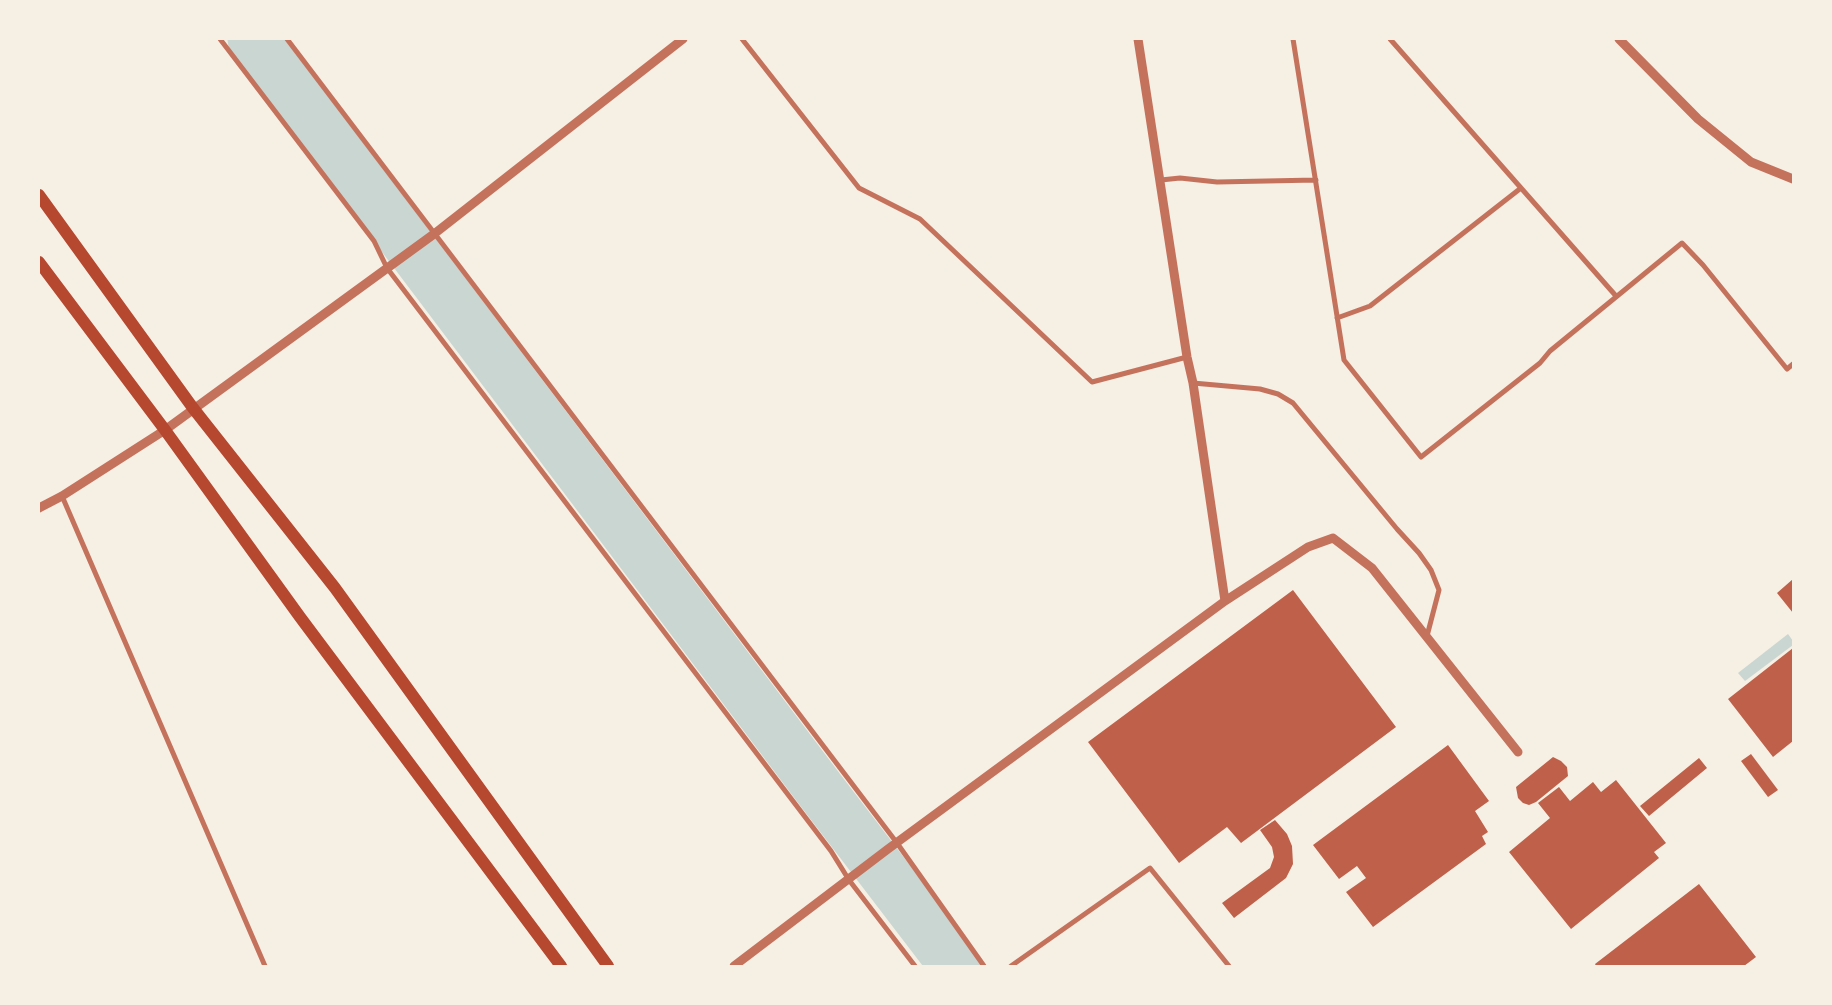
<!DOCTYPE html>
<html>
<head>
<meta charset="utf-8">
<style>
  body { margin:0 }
  #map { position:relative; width:1832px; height:1005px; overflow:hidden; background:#f6efe4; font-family:Ubuntu,sans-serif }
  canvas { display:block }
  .frame { position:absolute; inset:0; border:40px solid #f6efe4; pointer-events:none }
</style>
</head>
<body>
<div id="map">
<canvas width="1832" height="1005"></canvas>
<div class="frame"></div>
</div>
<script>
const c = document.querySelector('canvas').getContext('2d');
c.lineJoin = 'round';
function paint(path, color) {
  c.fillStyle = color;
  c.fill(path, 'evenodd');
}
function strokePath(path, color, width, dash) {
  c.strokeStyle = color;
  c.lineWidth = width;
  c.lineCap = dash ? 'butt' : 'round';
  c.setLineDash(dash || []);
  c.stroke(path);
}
paint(new Path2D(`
  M1788,634L1793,641V645L1745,681L1738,673Z`), '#c9d6d2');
strokePath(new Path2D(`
  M253,39L821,791L955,966`), '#c9d6d2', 51);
paint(new Path2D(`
  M1793,579V613L1777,593Z
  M1293,590L1396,727L1241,843L1227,827L1179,863L1088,742Z
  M1793,648V741L1773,757L1728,699Z
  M1448,745L1489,801L1475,811L1488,832L1482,836L1486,844L1373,927L1346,892L1366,878L1357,866L1339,879L1313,845Z
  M1751,754L1778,790L1768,797L1741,761Z
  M1553,757L1561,761L1567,767L1568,776L1536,802L1529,805L1523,803L1518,798L1516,787Z
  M1699,758L1707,768L1649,816L1640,806Z
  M1616,780L1666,843L1654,852L1659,858L1571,929L1509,852L1550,818L1538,803L1559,787L1570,801L1593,782L1601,792Z
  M1275,820L1287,834L1292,846L1293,864L1286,878L1234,918L1222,903L1270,868L1274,857L1272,847L1260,830Z
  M1699,884L1756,957L1744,966H1596L1595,964Z`), '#bf614a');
strokePath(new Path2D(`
  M220,39L374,241L387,268L831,851L849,880L915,966
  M287,39L897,843L984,966
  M742,39L859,188L920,219L1092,382L1187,357
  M1293,39L1344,360L1421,457L1540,363L1550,351L1682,243L1703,265L1787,369L1793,364
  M1390,39L1616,296
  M1161,180L1180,178L1217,182L1316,180
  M1337,318L1370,306L1521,188
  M1193,383L1260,389L1278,394L1293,403L1397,529L1419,553L1431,570L1439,590L1427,636
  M62,496L265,966
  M1011,966L1150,868L1229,966`), '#c5725c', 5);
strokePath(new Path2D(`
  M1619,39L1698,119L1751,162L1793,179
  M39,508L62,496L165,430L434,234L683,39
  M1225,601L1308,547L1333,538L1372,568L1518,752
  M734,966L888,849L1225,601L1193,383L1187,357L1138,39`), '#c5725c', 9);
strokePath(new Path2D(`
  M39,195L193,408L335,588L608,966
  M39,262L165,430L300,617L561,966`), '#b5482f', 12);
</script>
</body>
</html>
